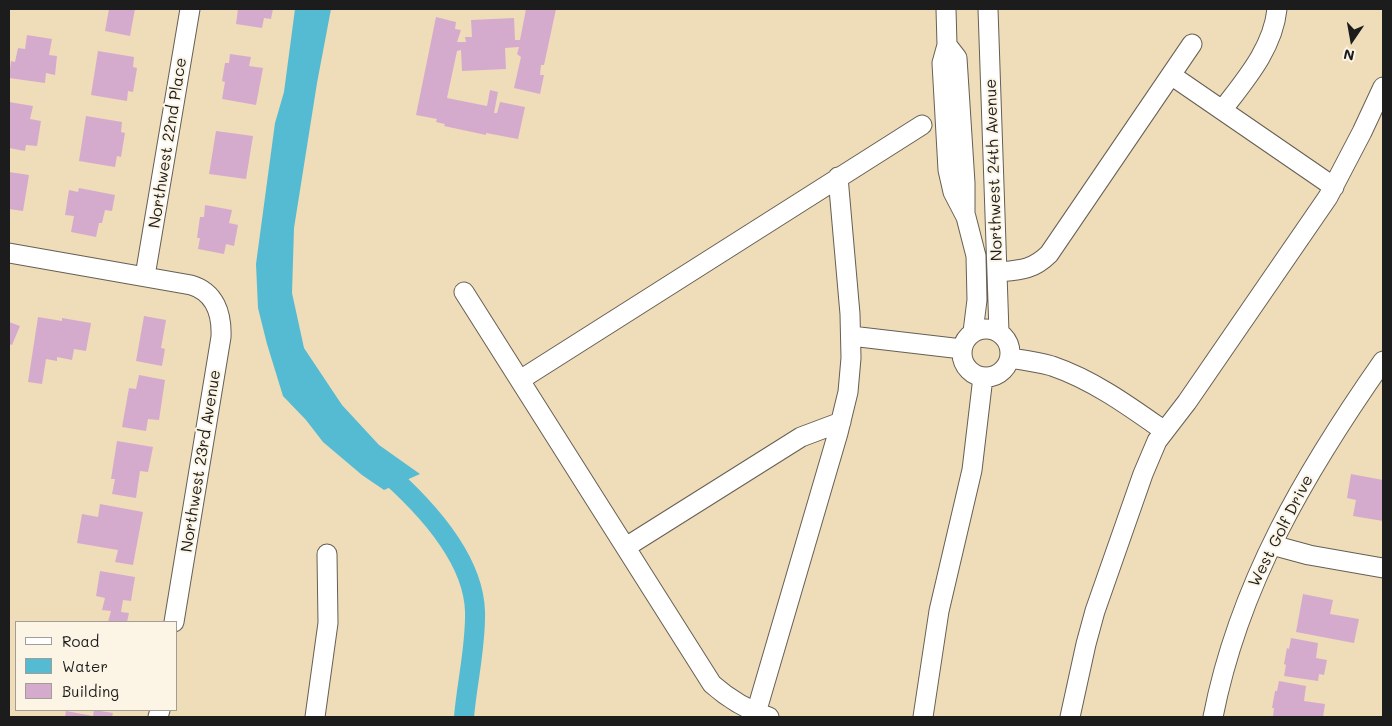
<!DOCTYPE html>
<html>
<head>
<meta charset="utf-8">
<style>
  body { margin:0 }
  #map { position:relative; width:1392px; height:726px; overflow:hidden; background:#efdcb9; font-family:Mali,sans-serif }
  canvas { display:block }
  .frame { position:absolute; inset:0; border:10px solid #1c1c1c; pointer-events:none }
  .legend { position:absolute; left:15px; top:621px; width:162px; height:90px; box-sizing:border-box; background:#fcf5e5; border:1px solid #a29e95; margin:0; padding:6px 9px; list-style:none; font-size:15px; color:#1c1c1c }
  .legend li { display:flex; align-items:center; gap:10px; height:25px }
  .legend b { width:25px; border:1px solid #a29e95 }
  .north { position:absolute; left:1327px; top:15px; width:50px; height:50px; -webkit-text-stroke:4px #fcf5e5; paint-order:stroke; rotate:192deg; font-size:14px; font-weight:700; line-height:20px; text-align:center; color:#1c1c1c }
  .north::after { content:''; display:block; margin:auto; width:18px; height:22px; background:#1c1c1c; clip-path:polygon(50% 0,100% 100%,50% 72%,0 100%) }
</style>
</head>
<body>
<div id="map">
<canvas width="1392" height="726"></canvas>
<div class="frame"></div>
<ul class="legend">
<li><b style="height:6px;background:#fff"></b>Road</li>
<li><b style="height:14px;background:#54bbd2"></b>Water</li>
<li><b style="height:14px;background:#d5abcd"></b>Building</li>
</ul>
<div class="north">N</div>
</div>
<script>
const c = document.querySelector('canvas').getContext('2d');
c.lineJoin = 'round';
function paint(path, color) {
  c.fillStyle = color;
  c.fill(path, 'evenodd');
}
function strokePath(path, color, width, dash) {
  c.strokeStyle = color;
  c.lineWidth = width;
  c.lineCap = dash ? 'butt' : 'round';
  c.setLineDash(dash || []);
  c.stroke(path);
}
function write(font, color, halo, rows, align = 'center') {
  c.font = font + ' Mali,sans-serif';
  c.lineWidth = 4;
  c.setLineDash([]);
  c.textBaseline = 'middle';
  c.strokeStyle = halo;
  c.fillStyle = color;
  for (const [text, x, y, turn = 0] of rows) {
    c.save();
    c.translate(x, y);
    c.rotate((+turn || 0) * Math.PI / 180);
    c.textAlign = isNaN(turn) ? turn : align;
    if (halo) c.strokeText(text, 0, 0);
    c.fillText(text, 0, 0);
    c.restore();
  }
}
paint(new Path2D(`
  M295,9H331L317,83L294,228L292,293L304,348L342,405L379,445L420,474L384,490L362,475L323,442L306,420L283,396L267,344L258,308L256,264L275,123L284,92Z`), '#54bbd2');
strokePath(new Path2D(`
  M378,465C419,500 473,554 475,611C476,646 467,682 464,717`), '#54bbd2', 20);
paint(new Path2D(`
  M109,9H135L130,36L105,31Z
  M238,9H273L271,19L264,18L262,28L236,24Z
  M526,9H556L544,65H541L540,75H544L540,94L514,88L521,57L517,54L519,47L505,48L506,69L462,71L461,50L457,51L447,98L487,106L490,90L498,92L494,113H497L500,102L525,107L518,139L486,133V135L444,126L445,124L436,122L437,119L416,115L436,17L456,22L455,29L461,30L457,42H466L465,37H472L471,20L514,18L515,40H520Z
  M27,35L52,39L49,55L57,56L55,75L46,73L45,83L9,78L11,61L15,62L18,48L25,49Z
  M98,51L134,57L133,67L137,68L133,92L128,91L127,101L91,95Z
  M230,54L251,57L249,66L263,68L256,105L222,99L225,82L222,81L225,63H229Z
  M9,102L33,106L30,119L41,121L37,146L26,145L25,151L9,148Z
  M86,116L122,122L121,132L125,133L121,157L117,156L115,167L79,161Z
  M216,131L253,136L246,179L209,174Z
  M9,172L29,175L23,211L9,209Z
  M79,188L115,195L112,211L105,210L102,223H99L96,237L71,232L74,216L65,215L69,190L78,192Z
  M205,205L232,210L229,223L238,225L234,246L226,244L224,254L198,249L200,238H197L200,217H204Z
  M144,316L166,320L161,348L165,349L162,366L136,361Z
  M38,317L62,321V318L91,323L86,351L74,349L72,360L57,357V361L46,359L42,384L28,382Z
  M9,322L20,326L12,345L9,344Z
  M139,375L165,380L159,420L148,419L146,431L122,427L129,388L136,389Z
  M117,441L153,447L148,472L140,471L136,498L112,494L115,479H111Z
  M1351,474L1383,480V521L1353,516L1356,500L1347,498Z
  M100,504L143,512L133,565L115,562L118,550L77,543L82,514L98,517Z
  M100,571L135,577L131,601L123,600L121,612L129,613L127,622H108L111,611L102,610L105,598L96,596Z
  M1303,594L1333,600L1330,614L1359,619L1354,643L1296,632Z
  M1291,638L1318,643L1316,658L1327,660L1324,675L1319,674L1318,681L1284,676L1286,665L1284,664L1287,648L1289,649Z
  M1279,681L1306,686L1304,701L1325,704L1323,717H1273L1274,708H1272L1275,691H1277Z
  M94,710L113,713L112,717H65L66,711L93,716Z`), '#d5abcd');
const minor = new Path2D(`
  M946,9L947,45L942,63L948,170L953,192L966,217L976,256L977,300L973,332
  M988,9L999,332
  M947,45L957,58L965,183V213
  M1171,75L1334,187
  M1223,109C1246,79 1273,48 1277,9
  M9,253L191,285C215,292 222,314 221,337L174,622
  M998,272C1020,270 1033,270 1049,254L1192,44
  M145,276L190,9
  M464,292L712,684C730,700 747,710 769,717
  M962 353a24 24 0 1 1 48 0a24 24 0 1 1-48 0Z
  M851,336L962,349
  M1010,358C1024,360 1038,362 1052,366C1093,380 1129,406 1163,430
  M520,380L922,125
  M1272,545L1309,555L1383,568
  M626,547L801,437L841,422
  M756,713L838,433L848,392L851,358L850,314L838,177
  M158,717L160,710
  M315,717L328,623L327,554
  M923,717L939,611L972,470L983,377
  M1070,717L1086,644L1095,611L1143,474L1157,441L1187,402L1328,197L1362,132L1383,87
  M1213,717C1239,584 1306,471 1383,361`);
strokePath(minor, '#665f53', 21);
strokePath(minor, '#fff', 19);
write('16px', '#1c1c1c', '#fcf5e5', [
  ["Northwest 22nd Place",168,143,-81],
  ["Northwest 24th Avenue",994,170,-92],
  ["Northwest 23rd Avenue",201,461,-81],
  ["West Golf Drive",1281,531,-63]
]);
</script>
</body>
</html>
